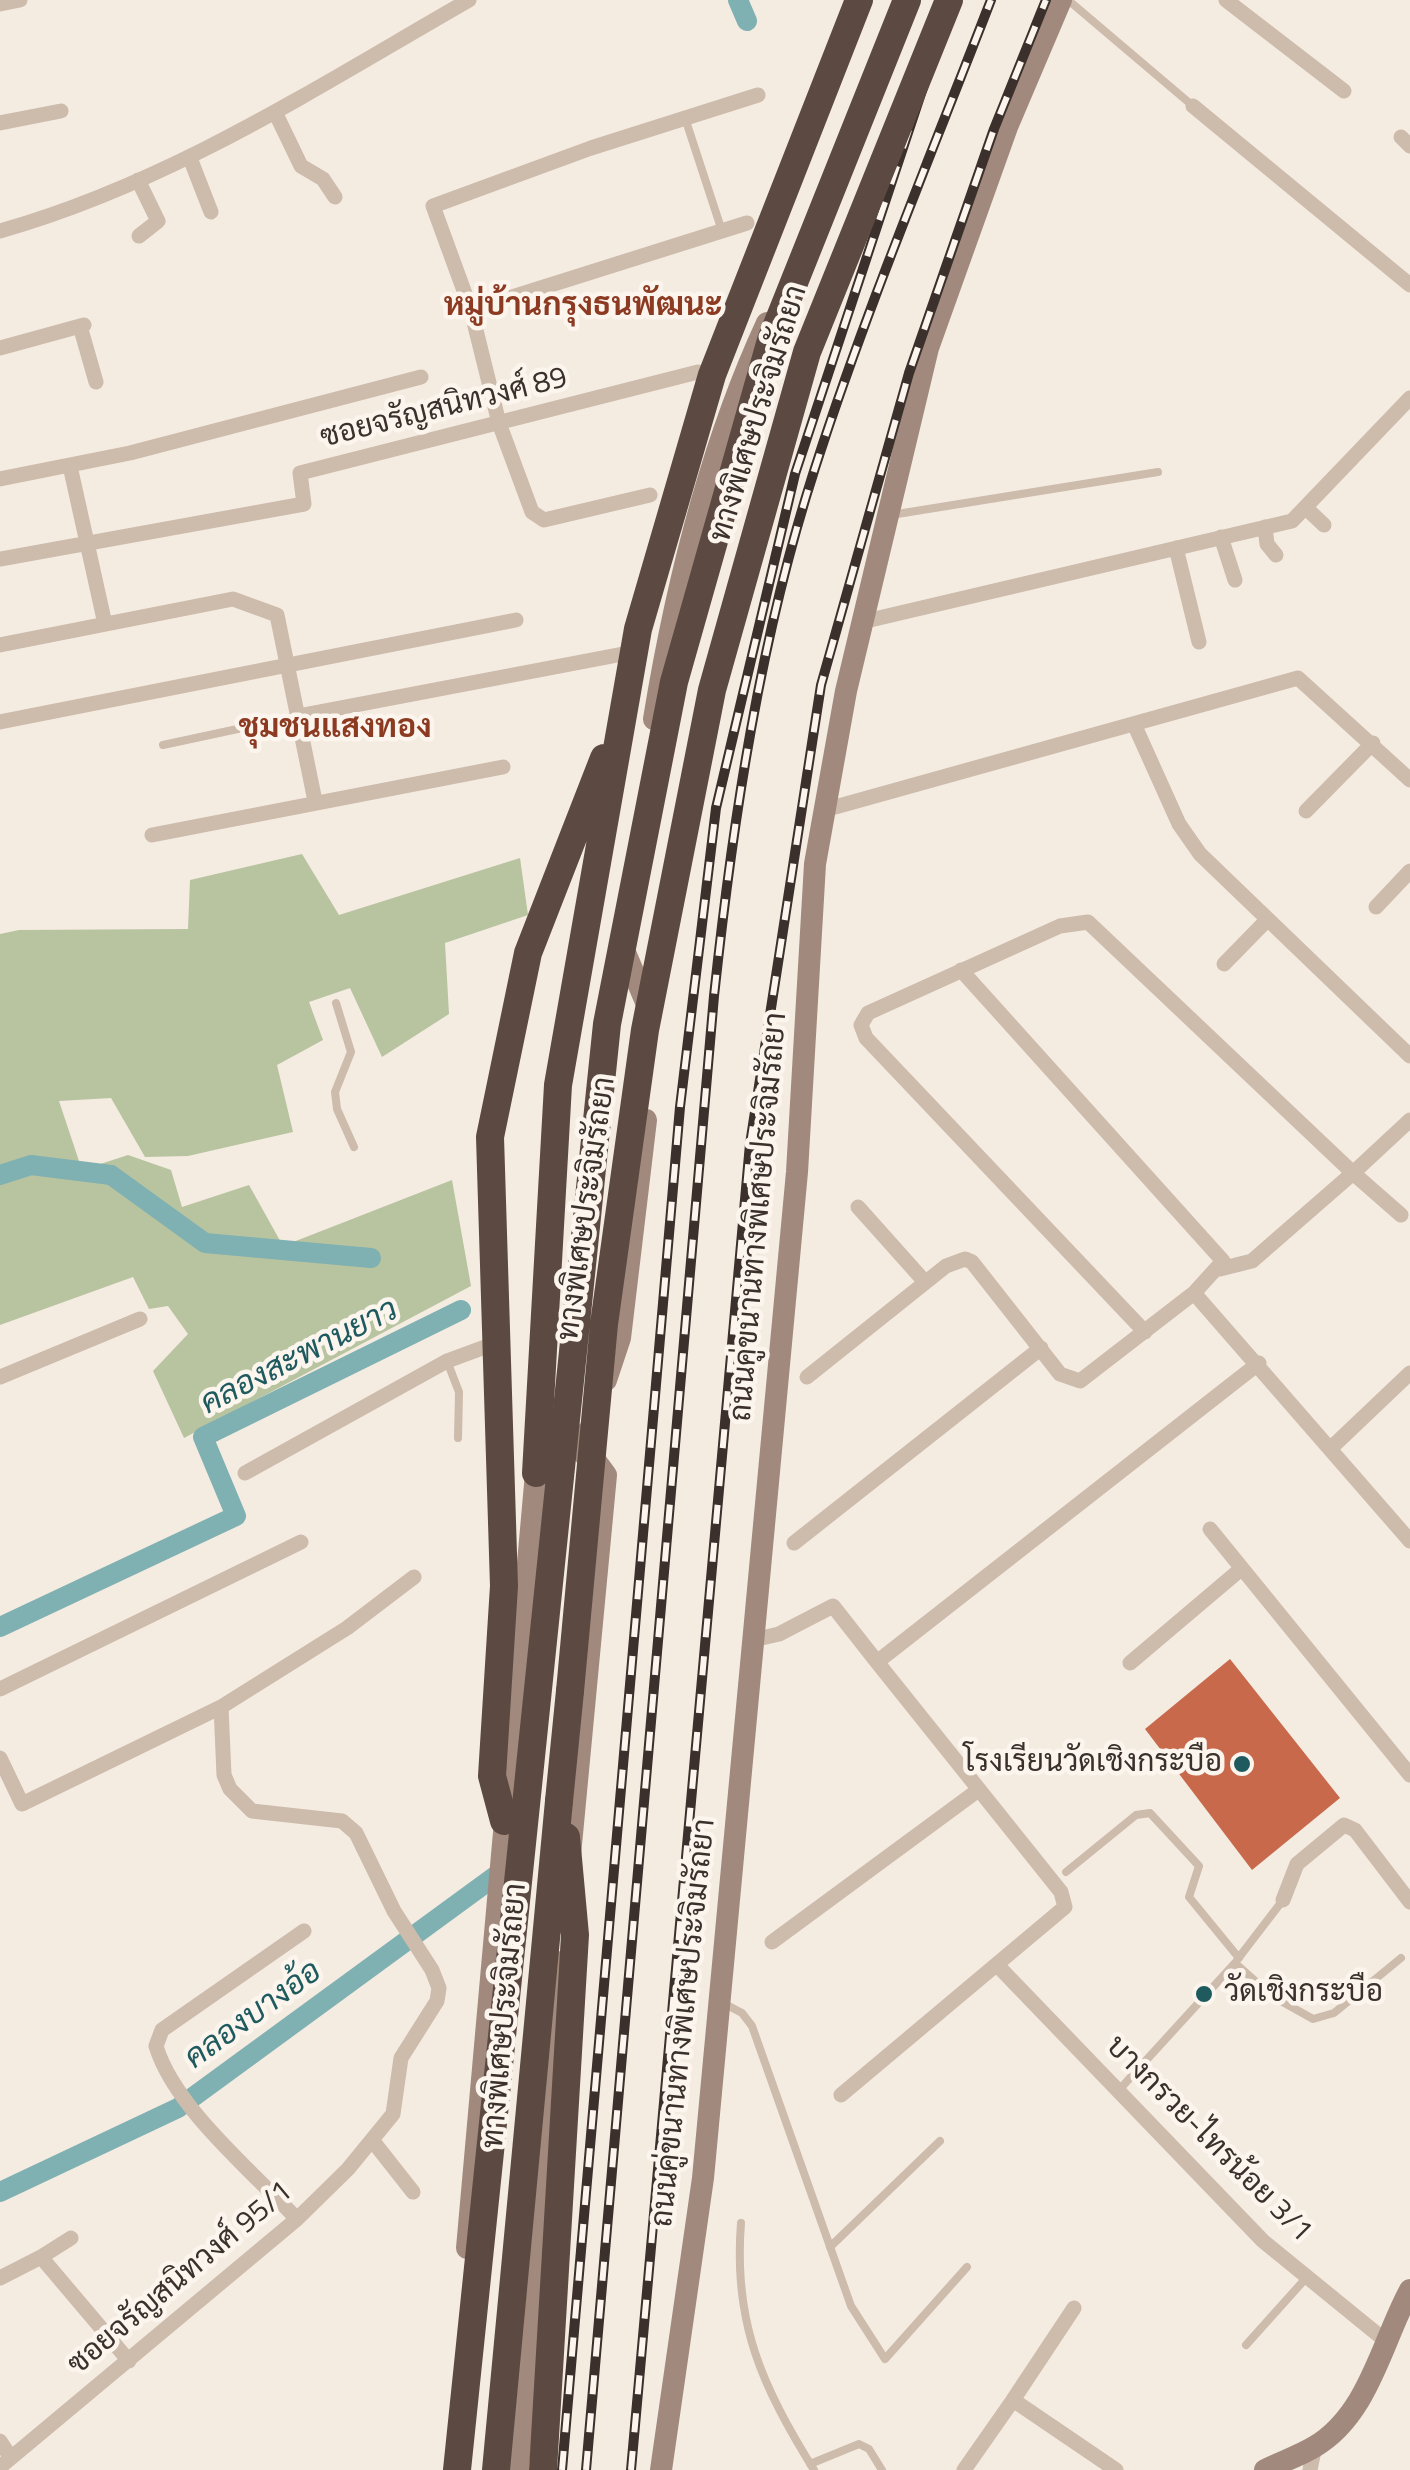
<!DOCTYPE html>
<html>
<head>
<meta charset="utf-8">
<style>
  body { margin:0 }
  canvas { display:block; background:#f4ebe1 }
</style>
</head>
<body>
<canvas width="1410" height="2470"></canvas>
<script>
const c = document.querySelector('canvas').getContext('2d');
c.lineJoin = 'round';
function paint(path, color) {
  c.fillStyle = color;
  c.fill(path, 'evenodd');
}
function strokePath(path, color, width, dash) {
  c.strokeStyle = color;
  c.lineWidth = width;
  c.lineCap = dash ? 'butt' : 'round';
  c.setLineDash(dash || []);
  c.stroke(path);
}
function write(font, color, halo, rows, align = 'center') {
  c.font = font + ' "Titillium Web",Sarabun,sans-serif';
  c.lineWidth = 9;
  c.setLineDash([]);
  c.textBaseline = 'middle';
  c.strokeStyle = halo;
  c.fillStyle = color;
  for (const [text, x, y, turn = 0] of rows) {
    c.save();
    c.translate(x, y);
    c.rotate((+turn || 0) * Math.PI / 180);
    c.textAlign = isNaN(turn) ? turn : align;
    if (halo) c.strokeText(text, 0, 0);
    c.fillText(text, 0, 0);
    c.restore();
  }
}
paint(new Path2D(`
  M302,854L339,915L520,858L528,915L445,943L449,1014L382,1057L350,988L309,1002L323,1040L277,1065L293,1132L188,1156L145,1157L111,1098L59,1101L82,1170L128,1155L171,1170L182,1207L249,1185L283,1246L452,1180L471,1286L184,1438L153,1371L188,1334L168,1306L149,1309L133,1277L0,1325V934L19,930L188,929L190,880Z`), '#b8c4a0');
strokePath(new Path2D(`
  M738,0L747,21
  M0,1175L31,1165L111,1175L205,1243L371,1258
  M0,1627L236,1516L203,1437L461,1310
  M0,2192L178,2108L509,1866`), '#7fb0b2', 20);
paint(new Path2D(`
  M1230,1659L1340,1798L1252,1870L1145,1729Z`), '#c8694b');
strokePath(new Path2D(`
  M1068,0L1193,106
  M685,118L722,231
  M891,515L1158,472
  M163,745L298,716
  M336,1003L351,1052L335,1092L337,1109L354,1147
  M447,1361L459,1392L458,1438
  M1066,1872L1136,1815L1150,1813L1199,1866L1189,1897L1239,1958
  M1237,1960L1283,1900
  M723,2003L742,2013L752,2026L851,2306L885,2359L967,2267
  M1119,2090L1235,1963L1272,1996L1313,2019L1334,2013L1401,1958
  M741,2223C733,2323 762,2386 814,2470
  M830,2247L940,2141
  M1246,2345L1307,2277
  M810,2464L859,2444L869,2449L882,2470`), '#cdbbac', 8);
strokePath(new Path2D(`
  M1226,0L1344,91
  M0,4L20,0
  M1193,106L1410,285
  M275,112L301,166L323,179L335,197
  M0,123L61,111
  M1401,137L1410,146
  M190,158L211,212
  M138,180L158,221L139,236
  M0,231C170,183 317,87 469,0
  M471,310L747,223
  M80,326L96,382
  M0,348L84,325
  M70,466L105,624
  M0,479L130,453L421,377
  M650,495L544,520L532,512L499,423L471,310L433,206L591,148L758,95
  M1307,509L1324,525
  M1265,527L1267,544L1276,555
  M1221,537L1235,580
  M1176,548L1199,642
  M0,559L304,504L300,473L698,372
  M866,621L1292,521L1410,398
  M0,645L233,599L277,615L315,801
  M298,716L623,654
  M0,722L516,620
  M1134,724L1179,824L1200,854L1410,1056
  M828,809L1298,678L1410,780
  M1306,811L1373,743
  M152,835L503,767
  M1376,907L1410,871
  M1224,964L1268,919
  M858,1207L925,1282
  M1401,1215L1353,1173L1410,1120
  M1194,1293L1410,1541
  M1145,1332L866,1038L861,1025L868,1013L1060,926L1088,922L1353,1173L1252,1261L1220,1269
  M0,1377L140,1319
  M807,1377L946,1266L965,1259L972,1262L1060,1374L1080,1381L1194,1293L1223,1261L961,970
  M1330,1449L1410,1373
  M245,1473L447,1361L496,1343
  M1210,1529L1410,1775
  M794,1543L1041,1348
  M753,1640L779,1634L833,1606L877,1662
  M1130,1663L1241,1569
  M0,1689L301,1542
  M0,1758L22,1804L221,1707L347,1628L414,1577
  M1283,1900L1297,1864L1344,1825L1355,1830L1410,1902
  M772,1942L977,1791
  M998,1966L1263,2241L1387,2342
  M841,2095L1065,1907L1061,1892L877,1662L1259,1363
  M372,2140L413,2192
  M297,2219C253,2172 174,2107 156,2046L162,2030L304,1931
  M71,2238L41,2257L129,2361
  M0,2278L41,2257
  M1074,2308L1013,2400L1116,2470
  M0,2441L11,2458
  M0,2467L297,2219L348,2169L393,2114L401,2058L437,2001L439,1988L432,1970L394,1911L356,1833L342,1821L252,1811L230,1789L224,1775L221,1707
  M964,2470L1013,2400
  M1310,2470L1315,2446`), '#cdbbac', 15);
strokePath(new Path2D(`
  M654,719C676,585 710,446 767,323
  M621,943L651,1014
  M606,1380L620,1338L646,1120
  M570,1855L606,1475L592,1456L585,1455
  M467,2248L536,1473L590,1430L595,1415
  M518,2470L561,1962
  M661,2470L703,2178L797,1172L815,864L846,691L928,348L1007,127L1061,0
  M1265,2470C1281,2462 1299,2456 1314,2447C1369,2415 1382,2341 1410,2290`), '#a18a7d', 22);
strokePath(new Path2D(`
  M536,1473L558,1085L638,629L712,375L859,0
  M559,1801L570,1691
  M504,1821L492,1776L504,1586L490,1137L528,953L604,758`), '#5c4a42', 28);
const rail = new Path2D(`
  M562,2470L680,1107L716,808L795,474L952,0
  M586,2470L714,996C733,819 760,638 815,468C866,310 931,155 991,0
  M631,2470L750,1144L821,685L909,373L994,129L1046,0`);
strokePath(rail, '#3b302b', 10);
strokePath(rail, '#fbf5ee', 6, [19]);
strokePath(new Path2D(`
  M570,1691L604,1324L645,1030L712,690L807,352L949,0
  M457,2470L607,1024L674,682L771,340L907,0
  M496,2470L559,1801
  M543,2470L575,1935L566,1837`), '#5c4a42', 28);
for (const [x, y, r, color] of [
  [1242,1764,10,"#1f5a5e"],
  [1204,1994,10,"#1f5a5e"]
]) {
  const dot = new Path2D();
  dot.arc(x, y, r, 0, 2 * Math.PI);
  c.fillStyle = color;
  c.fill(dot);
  strokePath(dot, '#fbf5ee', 4);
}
write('30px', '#3b302b', '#fbf5ee', [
  ["ซอยจรัญสนิทวงศ์ 89",444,409,-14],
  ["ทางพิเศษประจิมรัถยา",760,414,-73],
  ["ทางพิเศษประจิมรัถยา",588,1209,-82],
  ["ถนนคู่ขนานทางพิเศษประจิมรัถยา",760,1217,-85],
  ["ทางพิเศษประจิมรัถยา",506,2016,-85],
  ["ถนนคู่ขนานทางพิเศษประจิมรัถยา",685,2023,-84],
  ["บางกรวย-ไทรน้อย 3/1",1208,2140,45],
  ["ซอยจรัญสนิทวงศ์ 95/1",181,2279,-40]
]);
write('30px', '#3b302b', '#fbf5ee', [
  ["โรงเรียนวัดเชิงกระบือ",1222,1764],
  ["วัดเชิงกระบือ",1224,1994,"left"]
], 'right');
write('bold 32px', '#8c3b22', '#fbf5ee', [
  ["หมู่บ้านกรุงธนพัฒนะ",583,307],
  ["ชุมชนแสงทอง",335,729]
]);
write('italic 32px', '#1f5a5e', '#fbf5ee', [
  ["คลองสะพานยาว",300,1358,-27],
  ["คลองบางอ้อ",254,2016,-36]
]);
</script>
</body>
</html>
